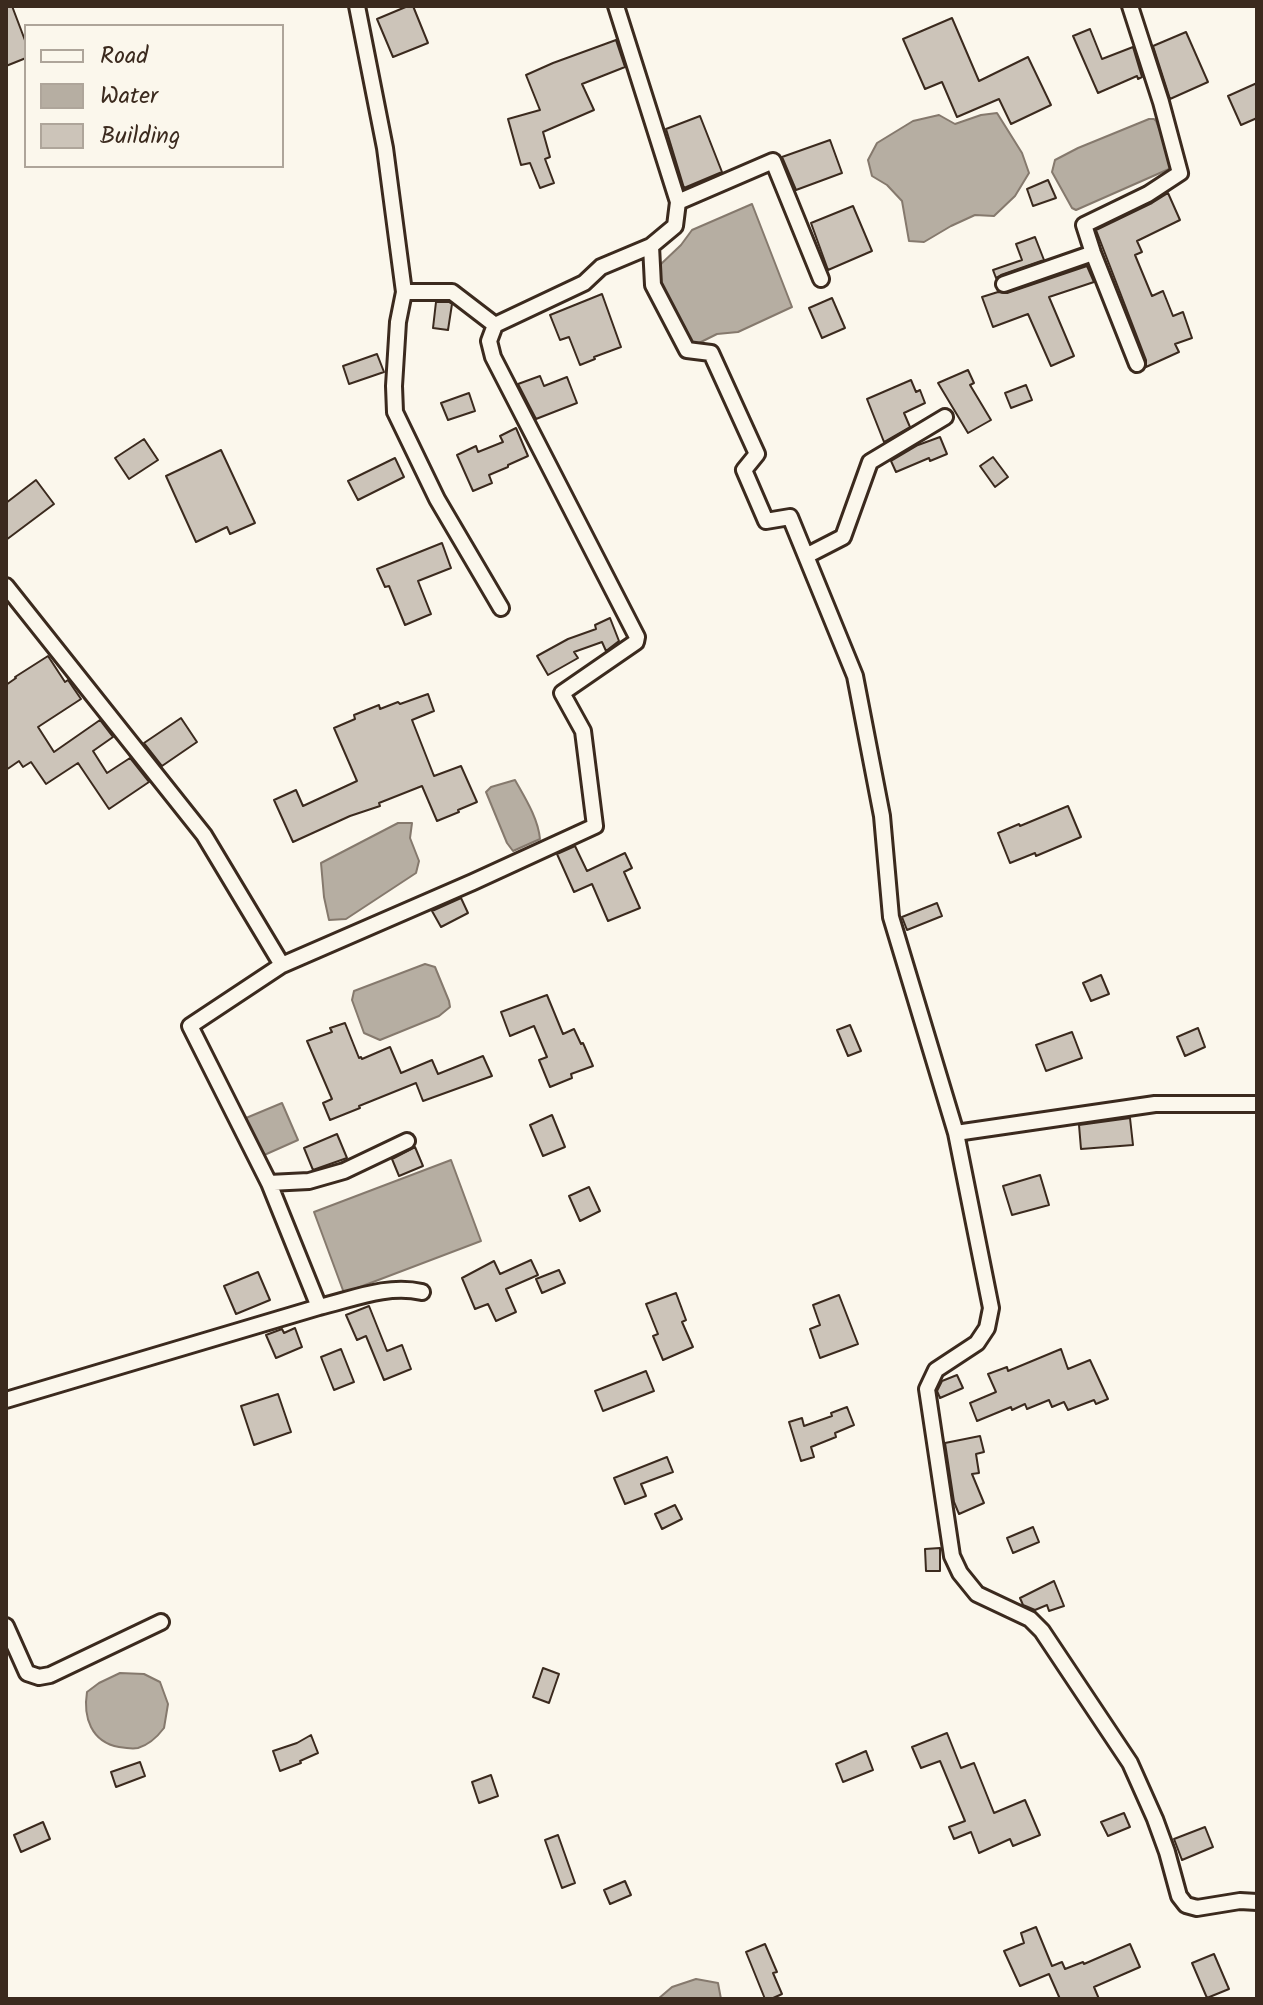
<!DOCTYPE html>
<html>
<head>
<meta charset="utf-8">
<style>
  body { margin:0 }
  #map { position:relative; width:1263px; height:2005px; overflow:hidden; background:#fbf7ec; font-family:Kalam,sans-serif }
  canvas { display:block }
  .frame { position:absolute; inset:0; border:8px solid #3b2a1e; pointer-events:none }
  .legend { position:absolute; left:24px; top:24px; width:260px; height:144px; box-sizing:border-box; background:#fbf7ec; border:2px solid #aea59a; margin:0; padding:10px 14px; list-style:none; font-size:24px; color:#3b2a1e }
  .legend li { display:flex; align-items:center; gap:16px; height:40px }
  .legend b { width:40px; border:2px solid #aea59a }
</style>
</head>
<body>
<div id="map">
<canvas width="1263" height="2005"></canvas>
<div class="frame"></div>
<ul class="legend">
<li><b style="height:10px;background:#fbf7ec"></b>Road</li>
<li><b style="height:22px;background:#b6aea2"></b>Water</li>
<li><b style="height:22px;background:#ccc4b9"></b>Building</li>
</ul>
</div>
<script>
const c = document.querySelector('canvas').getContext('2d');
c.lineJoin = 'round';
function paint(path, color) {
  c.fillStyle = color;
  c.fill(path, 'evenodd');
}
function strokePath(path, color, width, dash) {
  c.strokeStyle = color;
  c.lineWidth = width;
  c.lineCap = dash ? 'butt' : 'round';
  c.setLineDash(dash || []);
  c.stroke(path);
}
const water = new Path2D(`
  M997,113L1022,153L1029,173L1015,196L994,216L975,215L951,226L924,242L909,241L902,201L887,185L872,176L868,160L877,143L913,121L939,115L955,124L981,115Z
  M1149,119H1154L1156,121L1169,154L1171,166L1169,169L1076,210L1072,208L1052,172L1055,160L1078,148Z
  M752,204L792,307L738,332L717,334L697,344L684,336L657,275L661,264L681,245L692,230Z
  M515,780C525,798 538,818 540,839L513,851L507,843L486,792L491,787Z
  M398,823H412L410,838L419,861L416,873L346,919L329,920L324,897L321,863Z
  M425,964L435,967L449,1001L450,1007L439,1016L380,1040L364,1033L352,1000L354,991Z
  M282,1103L298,1140L262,1156L246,1118Z
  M451,1160L481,1241L344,1293L314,1212Z
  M120,1673L144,1674L160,1682L168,1704L164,1728C158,1736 148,1745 138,1748C133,1749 125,1748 119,1747C91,1742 83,1717 87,1692L99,1683Z
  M696,1979L718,1983L721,1999H658L672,1987Z`);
paint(water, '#b6aea2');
strokePath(water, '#85796d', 2);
const building = new Path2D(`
  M6,6H12L26,43V58L6,66Z
  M408,6H413L428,43L393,57L377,19Z
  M952,18L979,81L1028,57L1051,105L1011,124L999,99L957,117L942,82L925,89L903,39Z
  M1090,29L1102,59L1133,47L1142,77L1138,79L1137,76L1098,93L1073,36Z
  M1186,32L1208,82L1170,99L1153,46Z
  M616,40L625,67L582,84L594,110L543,132L550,157L545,159L554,183L540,188L530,163L521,165L508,119L540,110L526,75L553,63Z
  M1257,83V118L1241,125L1228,96Z
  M700,116L722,172L684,188L666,129Z
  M830,140L842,173L796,190L782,157Z
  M1048,180L1056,198L1033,206L1027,189Z
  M1168,193L1180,220L1137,241L1142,252L1135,255L1152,296L1163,291L1173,316L1183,312L1192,338L1175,344L1179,352L1146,367V360L1096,230L1152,203Z
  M853,206L872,251L828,270L811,223Z
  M1035,237L1044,260L1001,275L996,278L993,270L1022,260L1016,244Z
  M1087,266L1094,282L1049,297L1074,356L1051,366L1028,314L993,327L982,297L998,292L1007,293Z
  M602,294L621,347L594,357L595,359L580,365L569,337L560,340L550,315Z
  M832,298L845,328L822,338L809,308Z
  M436,302H449L452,304L448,330L433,328Z
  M377,354L384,372L349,384L343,366Z
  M968,370L974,383L970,385L991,420L968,433L938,383Z
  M540,376L544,386L567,377L577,403L536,419L518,384Z
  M911,380L916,392L920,390L925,403L904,413L910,427L884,442L867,399Z
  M1026,385L1032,400L1011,408L1005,393Z
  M469,393L475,411L448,420L441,403Z
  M516,428L528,456L508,465V467L489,475L492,483L473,491L457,455L476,446L478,452L503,442L500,436Z
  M940,437L947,454L930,461L929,458L896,472L891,461L918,445Z
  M144,439L158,460L129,479L115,458Z
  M221,450L255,523L230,534L227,527L196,542L166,476Z
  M993,457L1008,477L995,487L980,466Z
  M395,458L404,477L358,500L348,481Z
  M36,480L54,504L6,540V503Z
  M442,543L451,568L418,581L431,614L405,625L389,586L385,587L377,569Z
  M610,618L619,641L606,651L602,642L574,652L578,658L548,675L537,656L568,639L596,629L595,625Z
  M48,656L65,682L68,680L81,699L38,727L54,752L100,720L113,737L93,751L107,773L130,758L149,782L109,809L78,763L46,784L31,762L23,767L19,761L6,770V685L16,678L15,677Z
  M428,694L434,711L412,720L434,776L461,766L477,802L458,810L459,812L437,821L422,786L379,803L380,806L350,816L293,842L274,800L296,790L303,806L357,781L334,728L355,719L354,715L379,705L380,709L398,702L400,704Z
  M181,718L197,742L162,766L144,743Z
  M1068,806L1081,837L1036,856L1035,853L1010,863L998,833L1019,824L1020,826Z
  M575,846L587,871L625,853L632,868L624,872L640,908L608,921L592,884L574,892L557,854Z
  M461,898L468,913L441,927L432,911Z
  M937,903L942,916L907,930L902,917Z
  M1101,975L1109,994L1091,1001L1083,983Z
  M547,995L563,1034L574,1029L581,1044L583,1043L593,1066L571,1074L572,1078L550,1087L539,1060L547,1057L534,1026L510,1036L501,1012Z
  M345,1023L359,1058L361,1057L362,1059L390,1047L401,1073L432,1060L438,1074L483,1056L492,1076L423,1101L416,1083L359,1106L360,1108L330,1120L323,1103L332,1099L307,1041L332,1032L330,1028Z
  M850,1025L861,1051L848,1056L837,1030Z
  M1198,1028L1205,1047L1185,1056L1177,1037Z
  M1072,1032L1082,1058L1046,1071L1036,1045Z
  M552,1115L565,1147L543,1156L530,1125Z
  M1130,1118L1133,1145L1081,1149L1079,1125Z
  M337,1134L347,1158L313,1170L304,1148Z
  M415,1147L423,1166L399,1176L392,1159Z
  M1040,1175L1049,1205L1012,1215L1003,1186Z
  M589,1187L600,1211L580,1221L569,1196Z
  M531,1260L538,1275L506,1289L516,1312L496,1321L488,1304L475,1309L462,1278L494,1261L500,1274Z
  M559,1270L565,1283L542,1293L536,1279Z
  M258,1272L270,1300L236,1314L224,1286Z
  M676,1293L686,1320L682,1322L693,1347L663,1360L653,1336L658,1334L646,1304Z
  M839,1295L858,1344L820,1358L810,1329L820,1325L813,1305Z
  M369,1306L387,1351L402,1345L411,1369L384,1380L366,1336L357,1340L346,1315Z
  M295,1328L302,1347L276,1358L266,1335L282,1329L284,1333Z
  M341,1349L354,1382L334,1390L321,1357Z
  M1061,1349L1068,1369L1090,1360L1108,1399L1096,1404L1094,1400L1068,1410L1064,1402L1052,1407L1049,1400L1027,1409L1025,1404L1012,1410L1011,1407L977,1421L970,1403L996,1392L988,1374L1007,1367L1008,1371Z
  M646,1371L654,1391L603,1411L595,1391Z
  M957,1375L963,1388L940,1398L937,1391L942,1381Z
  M278,1394L291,1432L254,1445L241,1406Z
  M847,1407L854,1425L835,1433L836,1437L811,1447L814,1457L801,1461L789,1422L802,1418L804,1426L832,1416L831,1413Z
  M980,1436L984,1452L976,1454L979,1473L972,1474L984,1503L959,1514L954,1502L945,1443Z
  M667,1457L673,1472L641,1484L646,1496L625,1504L614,1478Z
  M675,1505L682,1519L662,1529L655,1514Z
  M1033,1527L1039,1542L1013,1553L1007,1538Z
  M940,1548V1571H926L925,1549Z
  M1054,1581L1064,1606L1049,1611L1047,1605L1035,1610L1023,1605L1020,1598Z
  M543,1668L559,1674L549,1703L533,1697Z
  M947,1733L961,1768L974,1763L994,1813L1025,1800L1040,1835L1013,1846L1010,1839L979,1853L971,1832L954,1839L949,1827L965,1821L940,1761L921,1768L912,1747Z
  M311,1735L318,1753L300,1761L301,1763L280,1771L273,1751L297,1743Z
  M866,1751L873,1770L843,1782L836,1764Z
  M140,1762L145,1776L116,1787L111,1772Z
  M491,1775L498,1796L479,1803L472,1782Z
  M1124,1813L1130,1827L1108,1836L1101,1822Z
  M43,1822L50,1839L21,1852L14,1835Z
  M1205,1827L1213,1847L1182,1860L1174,1839Z
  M558,1835L575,1883L562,1888L545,1840Z
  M625,1881L631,1895L610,1904L604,1890Z
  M1036,1927L1052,1966L1062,1962L1065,1969L1083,1962L1084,1964L1130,1944L1140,1967L1094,1987L1099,1999H1060L1049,1974L1020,1986L1004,1951L1024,1943L1021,1933Z
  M765,1944L777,1972L773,1973L782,1994L771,1999H765L746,1952Z
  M1214,1954L1229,1989L1207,1998L1192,1963Z`);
paint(building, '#ccc4b9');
strokePath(building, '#3b2a1e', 2);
const street = new Path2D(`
  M1130,6L1161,102L1180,173L1148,194L1084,225L1093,253L1137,364
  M678,202L773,161L821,279
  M651,246L653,285L687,350L711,353L757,454L744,470L766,521L790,517L855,676L882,816L891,917L956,1133L991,1308L987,1328L977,1343L936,1370L927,1389L952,1556L960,1573L977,1594L1030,1619L1042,1631L1130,1763L1155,1819L1167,1852L1179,1896L1186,1905L1197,1908L1240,1901L1257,1902
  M1004,284L1093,253
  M404,292L398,322L394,386L395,412L437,499L501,608
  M495,325L584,283L601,267L651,246L675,226L678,202L616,6
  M806,556L843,537L870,462L945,417
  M6,586L204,835L282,965L190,1026L269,1183L319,1307L6,1400
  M282,965L473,882L595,826L583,731L562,693L636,642L637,637L493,357L489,341L495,325L452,292H404L385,148L357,6
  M956,1133L1155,1104H1257
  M269,1183L309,1181L344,1171L407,1141
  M319,1307C353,1299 387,1284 422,1292
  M6,1626L27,1673L39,1677L50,1675L161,1622`);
strokePath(street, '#3b2a1e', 20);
strokePath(street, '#fbf7ec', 14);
</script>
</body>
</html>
